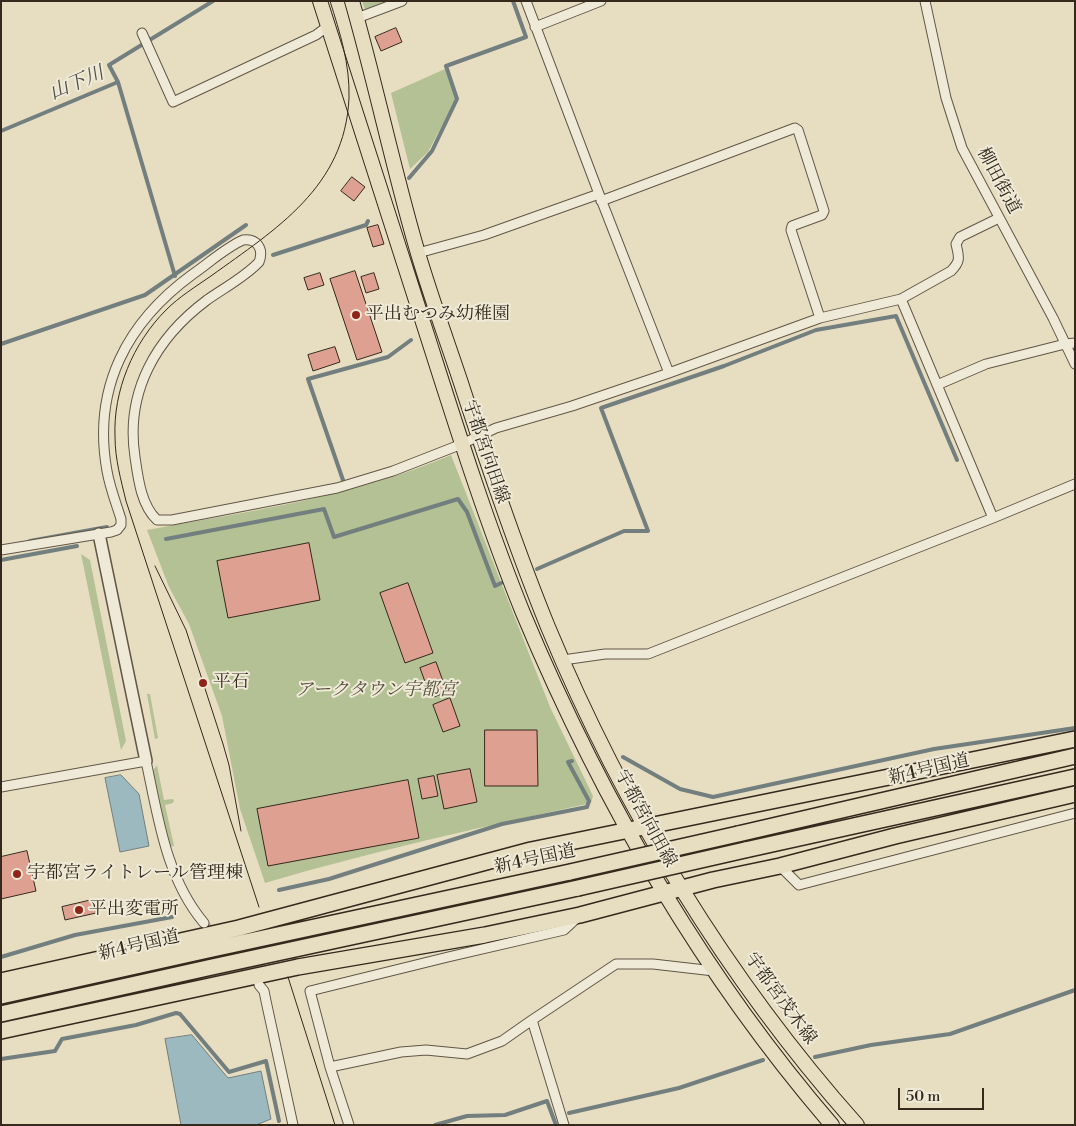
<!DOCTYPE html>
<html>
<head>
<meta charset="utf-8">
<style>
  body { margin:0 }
  #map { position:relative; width:1076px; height:1126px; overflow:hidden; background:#e7dec2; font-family:"Libre Bodoni",serif }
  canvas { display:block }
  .frame { position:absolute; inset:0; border:2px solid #35291d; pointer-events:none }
  .scale { position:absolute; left:898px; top:1088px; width:86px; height:22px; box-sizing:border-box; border:2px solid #35291d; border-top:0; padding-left:6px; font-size:15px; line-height:18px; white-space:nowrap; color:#35291d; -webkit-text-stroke:4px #efead7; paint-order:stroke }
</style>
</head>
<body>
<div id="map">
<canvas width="1076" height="1126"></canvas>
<div class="frame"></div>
<div class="scale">50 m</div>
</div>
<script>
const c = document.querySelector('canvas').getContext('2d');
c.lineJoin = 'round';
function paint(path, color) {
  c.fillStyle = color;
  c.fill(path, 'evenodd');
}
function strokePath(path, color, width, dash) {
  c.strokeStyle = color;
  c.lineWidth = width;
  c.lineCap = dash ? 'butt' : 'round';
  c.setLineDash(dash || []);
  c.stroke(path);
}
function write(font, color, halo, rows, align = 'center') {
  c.font = font + ' "Libre Bodoni","Noto Serif JP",serif';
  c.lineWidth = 4;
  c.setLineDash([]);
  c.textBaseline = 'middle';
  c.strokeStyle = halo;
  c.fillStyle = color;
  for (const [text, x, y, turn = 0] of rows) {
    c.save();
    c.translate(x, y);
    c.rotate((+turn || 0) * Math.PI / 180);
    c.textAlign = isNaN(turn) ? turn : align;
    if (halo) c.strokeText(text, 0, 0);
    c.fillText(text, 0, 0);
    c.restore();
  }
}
paint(new Path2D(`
  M362,1H393L365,10Z
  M445,69L456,99L428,152L410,169L391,93Z
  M451,455L550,707L593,796L591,803C482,827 373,851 265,883L240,809L222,716L189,624L169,587L147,530C250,511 353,497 451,455Z
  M81,554L90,560L126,741L121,750Z
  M147,694H150L158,738L155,739Z
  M157,765L164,800L172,799L174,800L173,803L165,805L174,846L169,847L152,772Z`), '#b4c194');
const water = new Path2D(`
  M121,775L139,794L149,846L120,852L105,778Z
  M192,1035L228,1078L261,1071L271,1119L256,1125H181L165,1039Z`);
paint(water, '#9bb9be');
strokePath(water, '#727f7e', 1);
strokePath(new Path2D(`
  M118,82L175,276
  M1,131L118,82L109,65L213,1
  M409,178L432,151L457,99L446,66L526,37L513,1
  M273,255L366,225L368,221
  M1,344L145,295L246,225
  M342,483H344L308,379L388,357L411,340
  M166,539L324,509L334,537L458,499L467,512L495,586L501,583
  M30,541L107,527
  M1,560L77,546
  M537,569L624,531H648L601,408L724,366L816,330L896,316L957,460
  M623,757L680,789L713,797L934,749L1075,728
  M279,890L329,879L502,824L587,807L589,801L568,762L572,761
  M1,957L75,935L172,917
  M815,1057L871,1045L950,1034L1075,990
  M1,1059L55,1051L62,1039L136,1025L176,1013L180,1014L229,1072L266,1061L279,1121
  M569,1113L679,1088L763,1060
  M435,1125L467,1116L505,1115L547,1101L556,1125`), '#727f7e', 4);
const building = new Path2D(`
  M396,28L402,42L381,51L375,37Z
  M352,177L365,187L354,201L341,191Z
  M378,225L384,244L373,247L367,228Z
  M355,271L382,352L357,360L330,279Z
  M320,273L324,285L308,290L304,278Z
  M374,273L379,289L366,293L361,277Z
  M335,347L340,362L313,371L308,355Z
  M309,543L320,600L228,618L217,561Z
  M408,583L433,653L405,663L380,593Z
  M436,662L447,692L431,698L420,668Z
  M450,698L460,726L443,732L433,705Z
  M485,730H537L538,786H485Z
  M470,769L477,802L444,809L437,775Z
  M434,776L438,796L422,799L418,779Z
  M408,780L419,838L268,866L257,809Z
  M27,851L36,891L1,899V857Z
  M92,900L96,913L65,920L62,907Z`);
paint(building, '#dea090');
strokePath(building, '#35291d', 1);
strokePath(new Path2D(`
  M204,923L254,979`), '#c3baa1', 9, [9, 4.5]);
const minor = new Path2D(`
  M526,1L599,194L669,373
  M925,1L946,98L962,148L1053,318L1075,364
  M357,18L402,1
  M535,27L601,1
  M142,33L173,102L316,35L328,26
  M601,201L795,128L798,130L824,211L822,215L792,226L791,230L820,318
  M418,253L484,235L599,194
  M901,299L993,518
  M937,385L986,364L1065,344L1075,343
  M1,550L111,532L117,530L121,525V519C116,503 110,488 107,471C92,388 127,322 193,274C209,263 225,248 243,240C257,238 264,249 259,262C245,277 224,288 207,300C156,338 125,392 135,457C138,478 141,505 157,520H172L337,488L393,471L462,444L496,428L572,406L669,373L820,318L901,299L951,271C961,261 959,257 956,244L960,237L999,218
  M563,660L605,654H648L993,518L1075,484
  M1,787L146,761C158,817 166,878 204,923
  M780,866L799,885L1075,813
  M259,985L264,991L266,1001L293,1125
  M532,1020L564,1125
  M330,1067L401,1052L426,1050L467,1054L502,1041L532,1020L616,964H653L714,971
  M349,1125L330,1067L310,991L448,957L564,930L578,917`);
const tertiary = new Path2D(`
  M99,534L146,761`);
const primary = new Path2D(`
  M320,1C356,114 393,228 429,341C458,432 487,524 523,613C600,797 701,973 832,1125
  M352,1C375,81 392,163 415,243C428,289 445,335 460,380C487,463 515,546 548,627C623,808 727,979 857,1125`);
const trunk = new Path2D(`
  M738,834L1075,756
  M745,850L1075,777
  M1,981L239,928L531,850L1075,739
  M1,996L208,950L570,872
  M1,1014L212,967L578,888
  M1,1031L298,967L485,935L580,915L713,880L780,866L895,836L1075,794`);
strokePath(minor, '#625646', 11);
strokePath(tertiary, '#625646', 14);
strokePath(primary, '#35291d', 16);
strokePath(trunk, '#35291d', 18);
strokePath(minor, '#efead7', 9);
strokePath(tertiary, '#efead7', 11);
strokePath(primary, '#e7dec2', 14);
strokePath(trunk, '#e7dec2', 15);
strokePath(new Path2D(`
  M155,566L186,630L223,744L229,765L241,831
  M259,907L126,501C121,480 115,459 115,437C113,391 133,343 166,310C179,297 195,287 211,276C276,229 345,187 349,98C350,64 340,33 330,1
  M288,977L335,1125`), '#35291d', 1);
const trunkBridge = new Path2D(`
  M570,872L738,834
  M578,888L745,850`);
strokePath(trunkBridge, '#35291d', 18, []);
strokePath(trunkBridge, '#e7dec2', 15);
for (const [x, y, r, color] of [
  [356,315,5,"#8f2418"],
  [203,683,5,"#8f2418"],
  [17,874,5,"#8f2418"],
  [79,910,5,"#8f2418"]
]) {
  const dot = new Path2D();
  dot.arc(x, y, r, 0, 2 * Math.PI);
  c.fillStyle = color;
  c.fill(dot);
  strokePath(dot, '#efead7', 2);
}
write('18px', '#35291d', '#efead7', [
  ["柳田街道",998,181,62],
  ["宇都宮向田線",485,452,71],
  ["新4号国道",929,770,-13],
  ["宇都宮向田線",645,819,61],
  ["新4号国道",535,860,-12],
  ["新4号国道",139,946,-13],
  ["宇都宮茂木線",780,999,54]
]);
write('18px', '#35291d', '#efead7', [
  ["平出むつみ幼稚園",366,315],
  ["平石",213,683],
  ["宇都宮ライトレール管理棟",27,874],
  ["平出変電所",89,910]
], 'left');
write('italic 18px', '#554f3b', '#efead7', [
  ["アークタウン宇都宮",376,691]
]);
write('italic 19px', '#4e4d45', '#efead7', [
  ["山下川",77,84,-23]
]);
</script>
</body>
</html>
